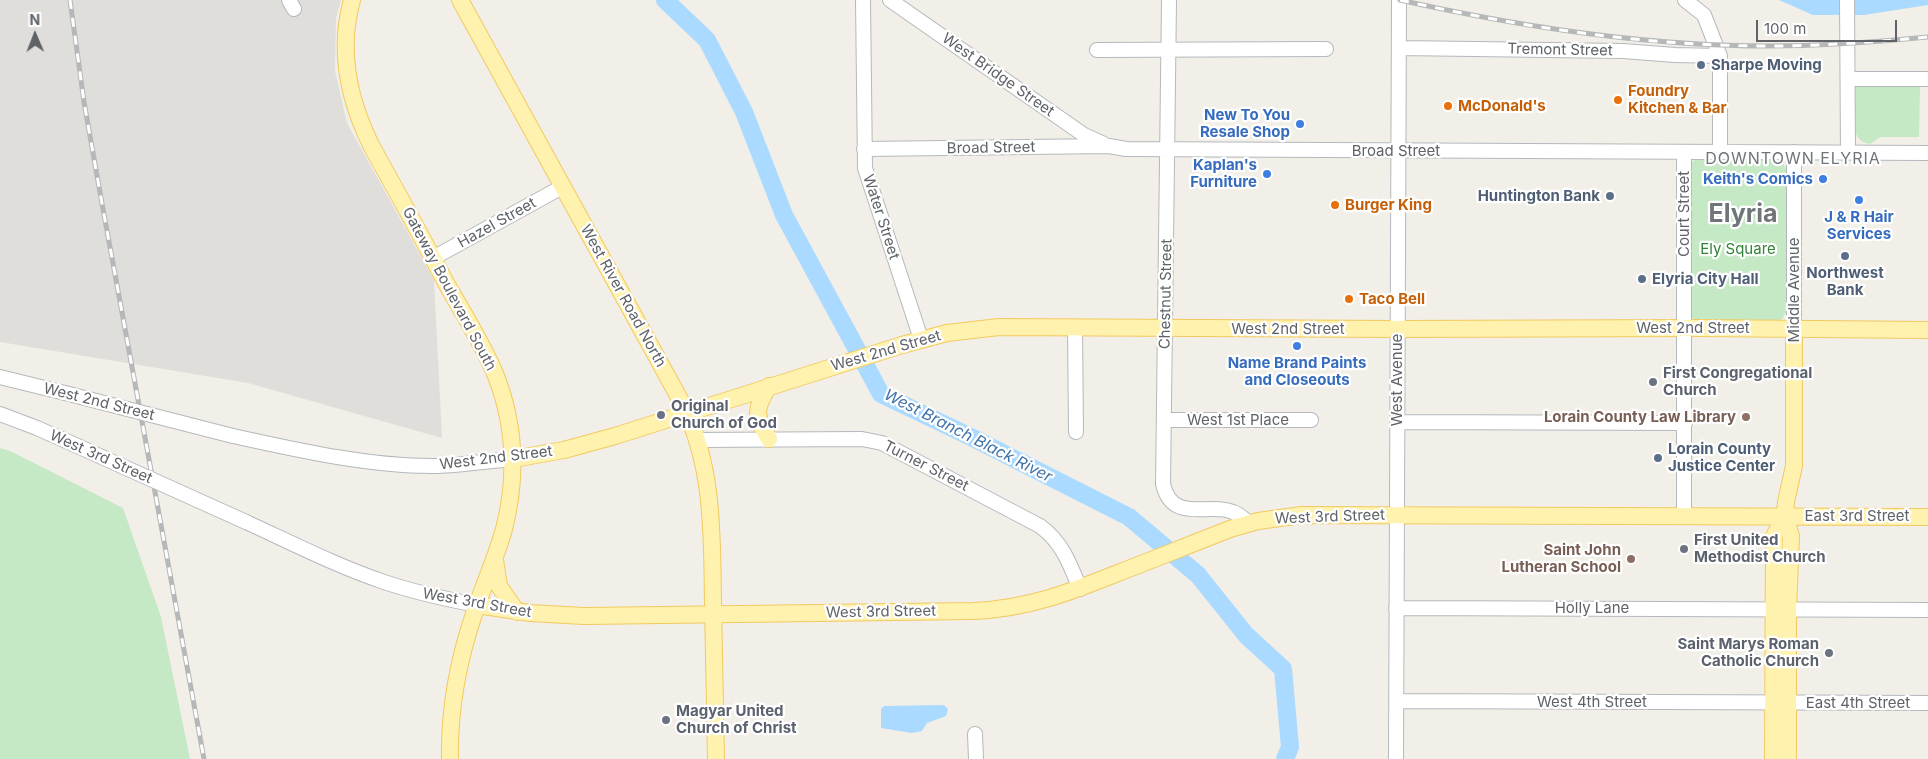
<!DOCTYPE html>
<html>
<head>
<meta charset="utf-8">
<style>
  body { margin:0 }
  #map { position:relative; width:1928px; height:759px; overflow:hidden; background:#f1efe8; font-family:Inter,sans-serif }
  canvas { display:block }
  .north { position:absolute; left:10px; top:10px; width:50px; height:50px; -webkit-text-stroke:4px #fff; paint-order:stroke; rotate:359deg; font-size:14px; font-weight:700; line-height:20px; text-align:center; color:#5f6368 }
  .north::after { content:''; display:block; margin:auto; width:18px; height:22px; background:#5f6368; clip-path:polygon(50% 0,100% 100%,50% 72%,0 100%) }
  .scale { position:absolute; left:1756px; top:20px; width:141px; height:22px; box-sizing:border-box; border:2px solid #5f6368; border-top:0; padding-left:6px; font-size:15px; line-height:18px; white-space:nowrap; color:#5f6368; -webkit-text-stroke:4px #fff; paint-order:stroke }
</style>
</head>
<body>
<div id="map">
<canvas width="1928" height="759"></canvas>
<div class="north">N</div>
<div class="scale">100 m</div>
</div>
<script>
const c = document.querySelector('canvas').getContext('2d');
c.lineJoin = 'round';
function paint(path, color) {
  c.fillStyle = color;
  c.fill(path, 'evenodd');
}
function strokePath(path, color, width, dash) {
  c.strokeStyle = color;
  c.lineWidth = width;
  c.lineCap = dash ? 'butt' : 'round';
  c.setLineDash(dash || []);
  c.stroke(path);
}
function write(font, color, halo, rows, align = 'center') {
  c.font = font + ' Inter,sans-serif';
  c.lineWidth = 4.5;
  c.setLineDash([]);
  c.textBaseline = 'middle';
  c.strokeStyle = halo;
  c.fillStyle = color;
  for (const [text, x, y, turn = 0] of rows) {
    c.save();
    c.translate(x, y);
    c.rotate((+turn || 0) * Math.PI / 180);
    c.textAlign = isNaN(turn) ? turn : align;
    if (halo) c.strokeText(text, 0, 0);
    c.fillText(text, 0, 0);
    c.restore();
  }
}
paint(new Path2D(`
  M0,0H341L336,18L335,71L347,123L434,280L442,438L248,383L0,342Z`), '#e0deda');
paint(new Path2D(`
  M1861,84L1920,85L1919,137H1880L1870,144C1846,141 1854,104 1854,86Z
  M1699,158L1773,159L1782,162L1788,172L1787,311L1782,319L1777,321L1697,320L1689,317L1690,165L1693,161Z
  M0,448L12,452L123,508L161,617L190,759H0Z`), '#c5e8c5');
paint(new Path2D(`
  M1779,0H1928V5L1864,15H1813Z
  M944,705L948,709L946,716L927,723L922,731L912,733L881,728V709L884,706Z`), '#aadaff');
strokePath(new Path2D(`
  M665,0L707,40L744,112L784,215L881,394L973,438L1129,517L1198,575L1246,635L1283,669L1290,747L1285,759`), '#aadaff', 18);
const minor = new Path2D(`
  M289,0L294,9
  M863,0L865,168L921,339
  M890,0L1084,135L1104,144
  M1169,0L1163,484C1172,524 1209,502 1233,512C1239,514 1244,519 1249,523
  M1685,0L1704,15L1720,56V152
  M1847,0L1848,152
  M1399,48L1623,51L1675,55L1720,56
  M1097,50L1326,49
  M1848,79H1928
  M864,149L1109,146L1126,149L1928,153
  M1794,152V329
  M433,258L562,187
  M1075,327L1076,432
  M0,377L65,393
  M0,414L37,428L73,444
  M1165,420H1311
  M1397,422L1685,423
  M233,436C297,450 371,467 437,466C462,465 488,461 513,459
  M696,440L862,439L882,443L1040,526C1062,542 1070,564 1080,589
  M1684,516V152
  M246,522C292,543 337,566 384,582C414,592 445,599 477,605
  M1396,608L1928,610
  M1396,701L1928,703
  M975,734L976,759
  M1396,759L1399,0`);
const major = new Path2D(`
  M352,0C338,50 349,101 372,147C397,192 422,237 446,283C463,313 483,344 496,376C515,425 517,478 504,529C496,558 483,586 474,614C458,661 449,709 450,759
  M460,0L682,403C714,465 712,536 713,604C714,655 715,707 716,759
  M769,386C754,410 755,416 769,439
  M513,459L564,450L615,436L902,345L947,333L999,327L1398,329L1697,328L1928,330
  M495,560L499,586L517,612
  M477,605L530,613L584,616L973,611C1029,609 1073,591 1123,571C1160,557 1196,542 1233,528L1258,521L1302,515L1928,517
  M1773,759L1774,536L1785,516
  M1788,759V609L1791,536L1785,516L1786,502L1794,466V329`);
strokePath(minor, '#b5b8bc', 16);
strokePath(major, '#f2c960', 18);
strokePath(minor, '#fff', 14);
strokePath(major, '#fff2af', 16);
const rail = new Path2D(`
  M70,0L84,102L101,198L204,759
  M1400,0C1521,27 1644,46 1769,46C1822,46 1875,42 1928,37`);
strokePath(rail, '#b6b7b8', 5);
strokePath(rail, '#fff', 3, [9]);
const minorBridge = new Path2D(`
  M65,393L233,436
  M73,444L246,522`);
strokePath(minorBridge, '#b5b8bc', 16, []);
strokePath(minorBridge, '#fff', 14);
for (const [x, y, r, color] of [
  [1701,65,5,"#5c6f8a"],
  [1618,100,5,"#e8710a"],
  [1448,106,5,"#e8710a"],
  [1300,124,5,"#3f7fe0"],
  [1267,174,5,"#3f7fe0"],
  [1823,179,5,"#3f7fe0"],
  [1610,196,5,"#5c6f8a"],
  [1859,200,5,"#3f7fe0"],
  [1335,205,5,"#e8710a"],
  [1845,256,5,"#5c6f8a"],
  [1642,279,5,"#5c6f8a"],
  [1349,299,5,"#e8710a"],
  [1297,346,5,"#3f7fe0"],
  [1653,382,5,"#6b7280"],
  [661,415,5,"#6b7280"],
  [1746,417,5,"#8d6e63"],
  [1658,458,5,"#5c6f8a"],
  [1684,549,5,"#6b7280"],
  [1631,559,5,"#8d6e63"],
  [1829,653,5,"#6b7280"],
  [666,720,5,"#6b7280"]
]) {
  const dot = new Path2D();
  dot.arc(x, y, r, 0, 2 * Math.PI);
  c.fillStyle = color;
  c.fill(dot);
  strokePath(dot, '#fff', 2);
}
write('15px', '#5f6368', '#fff', [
  ["Tremont Street",1560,50,1],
  ["West Bridge Street",998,75,35],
  ["Broad Street",991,148,-1],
  ["Broad Street",1396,151],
  ["Court Street",1684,214,-90],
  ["Water Street",881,217,72],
  ["Hazel Street",497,223,-29],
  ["Gateway Boulevard South",449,289,62],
  ["Middle Avenue",1794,290,-90],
  ["Chestnut Street",1166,294,-89],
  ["West River Road North",623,296,61],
  ["West 2nd Street",1693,328],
  ["West 2nd Street",1288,329],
  ["West 2nd Street",886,351,-16],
  ["West Avenue",1397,380,-90],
  ["West 2nd Street",99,402,14],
  ["West 1st Place",1238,420],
  ["West 3rd Street",101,457,24],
  ["West 2nd Street",496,458,-7],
  ["Turner Street",926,466,27],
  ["East 3rd Street",1857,516],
  ["West 3rd Street",1330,517,-2],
  ["West 3rd Street",477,603,10],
  ["Holly Lane",1592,608],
  ["West 3rd Street",881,612,-1],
  ["West 4th Street",1592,702],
  ["East 4th Street",1858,703]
]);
write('bold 15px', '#4e5e75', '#fff', [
  ["Sharpe Moving",1711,65],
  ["Huntington Bank",1600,196,"right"],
  ["Northwest",1845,273,"center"],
  ["Bank",1845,290,"center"],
  ["Elyria City Hall",1652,279],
  ["Lorain County",1668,449],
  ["Justice Center",1668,466]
], 'left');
write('bold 15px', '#c56008', '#fff', [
  ["Foundry",1628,91],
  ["Kitchen & Bar",1628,108],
  ["McDonald's",1458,106],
  ["Burger King",1345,205],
  ["Taco Bell",1359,299]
], 'left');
write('bold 15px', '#366cbe', '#fff', [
  ["New To You",1290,115],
  ["Resale Shop",1290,132],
  ["Kaplan's",1257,165],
  ["Furniture",1257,182],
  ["Keith's Comics",1813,179],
  ["J & R Hair",1859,217,"center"],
  ["Services",1859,234,"center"],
  ["Name Brand Paints",1297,363,"center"],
  ["and Closeouts",1297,380,"center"]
], 'right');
write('15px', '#348238', '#fff', [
  ["Ely Square",1738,249]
]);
write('bold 15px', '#5b616d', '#fff', [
  ["First Congregational",1663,373],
  ["Church",1663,390],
  ["Original",671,406],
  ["Church of God",671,423],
  ["First United",1694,540],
  ["Methodist Church",1694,557],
  ["Saint Marys Roman",1819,644,"right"],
  ["Catholic Church",1819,661,"right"],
  ["Magyar United",676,711],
  ["Church of Christ",676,728]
], 'left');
write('bold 15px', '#785e54', '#fff', [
  ["Lorain County Law Library",1736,417],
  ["Saint John",1621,550],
  ["Lutheran School",1621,567]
], 'right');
c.letterSpacing = '1px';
write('16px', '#70757a', '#fff', [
  ["DOWNTOWN ELYRIA",1793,159]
]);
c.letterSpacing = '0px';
write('italic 16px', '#4174aa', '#fff', [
  ["West Branch Black River",968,436,27]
]);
write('bold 25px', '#70757a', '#fff', [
  ["Elyria",1743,214]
]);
</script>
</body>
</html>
